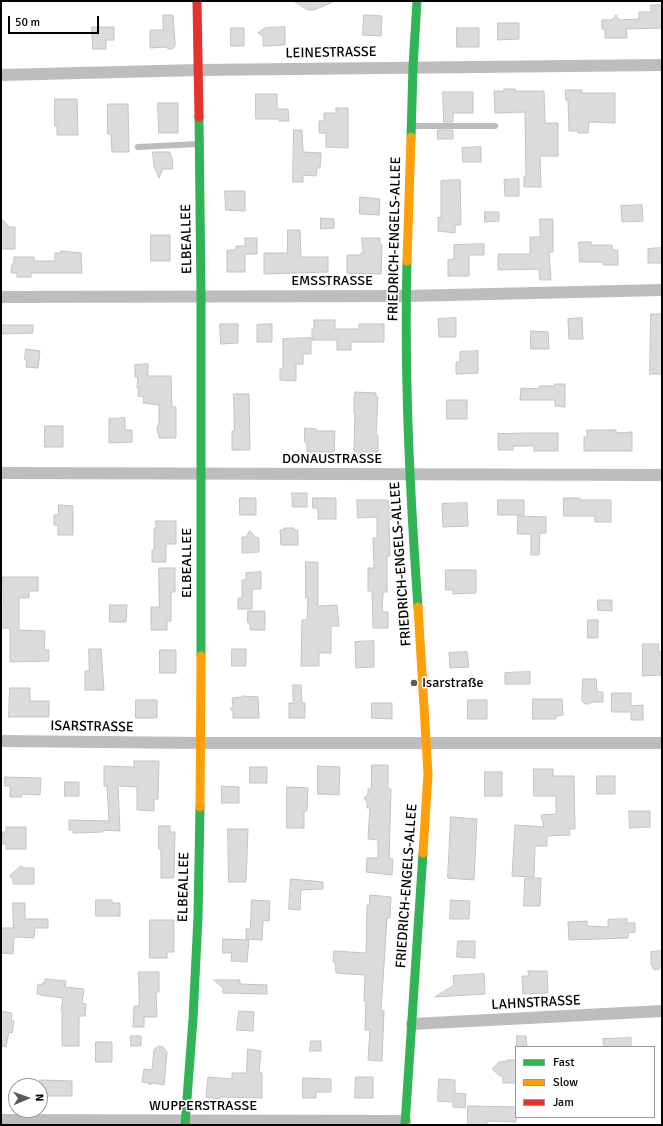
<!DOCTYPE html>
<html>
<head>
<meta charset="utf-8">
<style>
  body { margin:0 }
  #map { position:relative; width:663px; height:1126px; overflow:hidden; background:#fff; font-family:Signika,sans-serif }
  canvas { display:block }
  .frame { position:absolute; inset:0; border:2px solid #000; pointer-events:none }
  .legend { position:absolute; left:515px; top:1046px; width:140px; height:72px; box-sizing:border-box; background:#fff; border:1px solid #999; margin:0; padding:5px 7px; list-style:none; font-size:12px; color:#000 }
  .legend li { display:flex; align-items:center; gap:8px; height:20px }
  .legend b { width:20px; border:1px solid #999 }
  .north { position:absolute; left:8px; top:1078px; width:40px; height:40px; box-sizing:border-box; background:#fff; border:1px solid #999; border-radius:50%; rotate:88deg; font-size:11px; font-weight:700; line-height:16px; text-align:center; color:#000 }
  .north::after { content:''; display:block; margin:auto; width:14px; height:18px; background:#595959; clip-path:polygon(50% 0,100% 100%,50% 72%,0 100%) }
  .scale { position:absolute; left:8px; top:16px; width:91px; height:18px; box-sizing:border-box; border:2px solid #000; border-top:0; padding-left:5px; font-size:12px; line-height:14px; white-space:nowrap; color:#000; -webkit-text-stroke:3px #fff; paint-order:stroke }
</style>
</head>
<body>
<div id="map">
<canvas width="663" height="1126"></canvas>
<div class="frame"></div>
<ul class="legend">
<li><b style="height:5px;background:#30b455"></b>Fast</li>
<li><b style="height:5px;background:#ff9f0a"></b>Slow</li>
<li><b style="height:5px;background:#e5322d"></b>Jam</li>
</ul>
<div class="north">N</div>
<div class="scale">50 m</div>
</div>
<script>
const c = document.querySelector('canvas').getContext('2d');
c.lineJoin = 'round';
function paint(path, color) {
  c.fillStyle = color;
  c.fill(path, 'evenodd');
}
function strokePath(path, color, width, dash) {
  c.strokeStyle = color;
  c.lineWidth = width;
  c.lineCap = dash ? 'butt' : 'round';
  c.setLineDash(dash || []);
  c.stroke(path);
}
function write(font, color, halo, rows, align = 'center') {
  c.font = font + ' Signika,sans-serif';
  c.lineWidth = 3;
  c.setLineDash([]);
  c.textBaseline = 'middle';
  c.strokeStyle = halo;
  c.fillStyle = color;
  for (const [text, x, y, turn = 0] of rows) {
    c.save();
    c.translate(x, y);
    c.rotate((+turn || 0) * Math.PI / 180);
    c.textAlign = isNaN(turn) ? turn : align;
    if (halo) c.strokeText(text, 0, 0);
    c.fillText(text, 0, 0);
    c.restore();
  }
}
const building = new Path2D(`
  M294,1H335L314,10H308Z
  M651,5H662V28L626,29L627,38H605V29H602V20H612L616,15L619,20L639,19V12H651Z
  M163,15H173L175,42V46L172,49H168L167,47L150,48V30H163Z
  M364,15L382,16L381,36L363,35Z
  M498,23H519V39L498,40Z
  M92,27H114V40H106V49H93Z
  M285,27V45L263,46V36L258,33L265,28Z
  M231,28H244V46H231Z
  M457,28H479V47H457Z
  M504,89H515V91H544L545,123H558V156H540L541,187H524V176H526L525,112L495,113L494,91H504Z
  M566,90H582V93H615V123L589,122L588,133H578V131H569L568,100H566Z
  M443,92H473V113H453V122H444Z
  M256,94H277V109H288L289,121H279V119H256Z
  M55,99H77L78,135H57V125L55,126Z
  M158,103H178V133H159Z
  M108,104H128L129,152H112L111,134H108Z
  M336,108H348V148L326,147V133H319V121H324V113H336Z
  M294,130H302L303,152L321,153L320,168H317L316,176L303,175V182H293Z
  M438,130H453V139H438Z
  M481,147V162H463L462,148Z
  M153,152H170L171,157H172L173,169H163L159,178L154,166Z
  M519,179V196H505L504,180Z
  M460,180L461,225H455V233L438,231V217L441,218V181Z
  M225,191H245V211L226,210Z
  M360,197L380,199L379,215L360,214Z
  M642,205L643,221L622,222L621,206Z
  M485,212H499V221L485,222Z
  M1,218L9,227H15V249H1Z
  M321,218L334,219V228L321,229Z
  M540,219H553V252H549L551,280H540L539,269L498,270V254H530V237H540Z
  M288,230H300L301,257H328V272L264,274V253H287Z
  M151,235H170V261H151Z
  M245,238H257V254H245V272H227V250H236V246H245Z
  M362,238H380V245H382L381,274L347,273V255H361V253H363Z
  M579,242H591V245H612V250H618V265H603V262H580Z
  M484,244V255H469V276H448V260L454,259V245Z
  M662,248V263H648V249Z
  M61,251L81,253L82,273H31V277H17V273H11L12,265L14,262V257H34V261H55V253H61Z
  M651,314H662V374H650Z
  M456,318V337H439L438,319Z
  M582,318L583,339H569L568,319Z
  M314,320H335V329H359V324H384V342H351V350H337V340H312V329H314Z
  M220,324H238V343L221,344Z
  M262,324H272V342H257V325Z
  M2,325H33V333L2,334Z
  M531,331L548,332L549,349H531Z
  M311,338V354H303V364H296V381L280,380V369H283V339Z
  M26,349L40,351L38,368L26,367L27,360H25Z
  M478,351V373L456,374V362H460V352Z
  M148,364V376H171L172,407H176V438H159L157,428L159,423V405L143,403L144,397L138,396L139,388H137L138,377H135V365Z
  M555,384H565V407L555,406V400H520L521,388L539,389V386H555Z
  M355,392L376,393V397H378L376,435H378V452H376V456H355V451H354L355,413H354V397H355Z
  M234,394H249L250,450H232V431H234Z
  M447,400H467V419H447Z
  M125,418V430H132V442L109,443V419Z
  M45,426H63V447H45Z
  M305,428L316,429V431H335L334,452H307V443L305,442Z
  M587,430H616V433L632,432V451H584V437H587Z
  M534,433H558V451H534V446H513V450H498V434Z
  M292,493H307V507H293Z
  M240,498H256V515H240Z
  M313,498H336V519H318V508H313Z
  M564,498H580V500H611V522H595V516H564Z
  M357,500H388L389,508H392V519H389L390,556H387V592H383L382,612H388V628H373L372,591H368V568H374L373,538H377V517L358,518Z
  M498,500H524V515H498Z
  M467,503L468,526L443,527L442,504Z
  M59,505L73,506V535H58V525H54V515H58Z
  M518,516L546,517V533H540L539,555H531V534H518Z
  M156,521H176V544H166V562H152V550H154V528H156Z
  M284,528H294V530H298V545H281L280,530H284Z
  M250,531L255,537L259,538V552L242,553V537H246Z
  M306,562H318V606L337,605L339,626H331V653H319V666H301L302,620H307L308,598H306Z
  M159,568H175V592H171V621H167V630H151V607H159Z
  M446,570H476V593L453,594V590H446Z
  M261,572V589H252V609H238V598H242V580H246V573Z
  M3,577H38V591H29V598H19V630L45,631L44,650H49V661L10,662V628H1V604H3Z
  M598,600H612V611L598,610Z
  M110,605H127L126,622H110Z
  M248,611H265V630H250V625L248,623Z
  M588,620H598V638H588Z
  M374,641V667L356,668L355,642Z
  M643,644H659L658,652H662L661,675L643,676Z
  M89,649H101L104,690H85V671H89Z
  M232,649H246V666H232Z
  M160,650H176V673H160Z
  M467,652L469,667L450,668L449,653Z
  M530,672V684H505V673Z
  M583,679H596L597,692H603V702H592L589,704H585L582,701Z
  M293,685H301L302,703H305V718H289V703H293Z
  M10,688H30V701H49V717H9Z
  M612,693H631V706L643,705V720H631V712H612Z
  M243,696L258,697L259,718H233V712L230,709L233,706L232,698L241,697Z
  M533,699H562L563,715L556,716V719H533Z
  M136,700H157V718H136Z
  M468,700H487V719H468Z
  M372,703H392V719L372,718Z
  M134,761H159L158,799H154V811L137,810V787L118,786L120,831L103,830V832L73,833V830H69V820L109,821L107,786H104V766L134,767Z
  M372,765H388V789H391L389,859H393L392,875L366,872L367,858H378V840L368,839L370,808H367V802L364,798L368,795V789H371Z
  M318,766L340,767L339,795L318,794Z
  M250,767H267V783H250Z
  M534,769H553V776H574L575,829H569L570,835L547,836V846H535L534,877L512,876L515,825L544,827L541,815L556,814V796H534Z
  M485,772H502V796H485Z
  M597,776H615V794H597Z
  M5,777L41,778L40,795L22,794V797H10V786H5Z
  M65,782H79V796H65Z
  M222,786L239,787V803H222Z
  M287,787L308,788L307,811H304V828H287Z
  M629,811H650V827L630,828Z
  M451,817L477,819L474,880L448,878Z
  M159,826H170V832H175L174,878H161V849H159Z
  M6,827H26V849H6V844H2V832H6Z
  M228,829H248L246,882H229Z
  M21,866L24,868H34V884H13V879L10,876Z
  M525,878H541L540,906H524Z
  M291,879L323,882V889L301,890L300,910L289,909Z
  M370,895L391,897L390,918H387L381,1011H384L382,1061L368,1060L370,1030H365L366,1001H364L365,975L336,973L335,962H333L334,951L366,953L367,905H369Z
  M96,900H112V903H120V916H96Z
  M252,900L270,901L269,921L263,920L262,940L246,939V929H250Z
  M451,900L470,901L469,919H450Z
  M13,903H25V919H48V928H35L34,938L14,937L13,954L1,953V928H13Z
  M627,919V923H635V932L628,933V938L569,940L568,922L587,921V926L608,927V920Z
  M150,920H174V952H167V958H150Z
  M223,939L249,940L247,962L231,961L232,953H223Z
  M458,941H475V958L457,957Z
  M662,951V965L659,969L654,970L651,964V952Z
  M528,971H547L548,993L523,994L522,976H529Z
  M139,972H159V992H156L157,1017H144V1027H133L134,1006H139Z
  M484,974L485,994L435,997L454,985L453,976Z
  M45,979L66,981L65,987L84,989L82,1003L86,1004L85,1016H79V1046H62V1010H61L63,998L40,995V994H37L38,984L42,985V983H45Z
  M214,980H240V984L267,985V994L223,993V988Z
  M1,1011L12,1013L11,1021H14L12,1033L9,1032L6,1047L1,1046Z
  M239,1011L254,1012L253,1031L237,1030Z
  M131,1036H141V1046H131Z
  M517,1036H526L527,1047H517Z
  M631,1038V1047H604L603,1039Z
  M311,1041H321V1051H310Z
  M96,1042H112V1062H96Z
  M159,1046L163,1047L167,1052L164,1085L152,1083L150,1085L148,1083L142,1082L144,1069L152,1070L154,1050Z
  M248,1049L261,1051L259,1073H262V1098L220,1097V1099L206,1097L208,1077L232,1079V1073H246Z
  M507,1060H516V1083H503V1076H500L492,1069L499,1062L507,1061Z
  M356,1077H373V1098H355Z
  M303,1078L331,1079V1092H316V1098H303Z
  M439,1079L455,1080V1093L466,1094L465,1108L453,1107V1102L438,1101Z
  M40,1080L72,1081V1096H40Z
  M468,1106L516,1107V1122L487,1121V1125H468Z`);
paint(building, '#dbdbdb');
strokePath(building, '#c3c3c3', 1);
strokePath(new Path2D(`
  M413,126H495
  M138,147L198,144`), '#bdbdbd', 6);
strokePath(new Path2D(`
  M1,75L199,70L662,65
  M1,297L406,296L662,290
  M1,473L662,475
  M1,741L200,743H662
  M412,1024L662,1011
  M1,1120L405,1121`), '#bdbdbd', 12);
strokePath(new Path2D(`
  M199,117L201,296V656
  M411,137L413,67L417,1
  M407,261C404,377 410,492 418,607
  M185,1125L193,1019L198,917L200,807
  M405,1125L423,853`), '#30b455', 9);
strokePath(new Path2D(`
  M407,261L411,137
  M418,607L428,774L423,853
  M200,807L201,656`), '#ff9f0a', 9);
strokePath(new Path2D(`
  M197,1L199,117`), '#e5322d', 9);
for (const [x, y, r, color] of [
  [414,683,4,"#595959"]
]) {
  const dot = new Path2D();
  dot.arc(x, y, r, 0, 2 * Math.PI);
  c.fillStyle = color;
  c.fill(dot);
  strokePath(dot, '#fff', 1.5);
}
write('14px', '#000', '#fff', [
  ["LEINESTRASSE",331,53,-1],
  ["ELBEALLEE",187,239,-91],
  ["FRIEDRICH-ENGELS-ALLEE",395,239,-89],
  ["EMSSTRASSE",332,281],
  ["DONAUSTRASSE",332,459],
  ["ELBEALLEE",187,563,-90],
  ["FRIEDRICH-ENGELS-ALLEE",401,564,-94],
  ["ISARSTRASSE",92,727,1],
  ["FRIEDRICH-ENGELS-ALLEE",407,886,-86],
  ["ELBEALLEE",184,887,-89],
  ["LAHNSTRASSE",536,1003,-3],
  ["WUPPERSTRASSE",203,1106]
]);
write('14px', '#000', '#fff', [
  ["Isarstraße",422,683]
], 'left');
</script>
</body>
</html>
